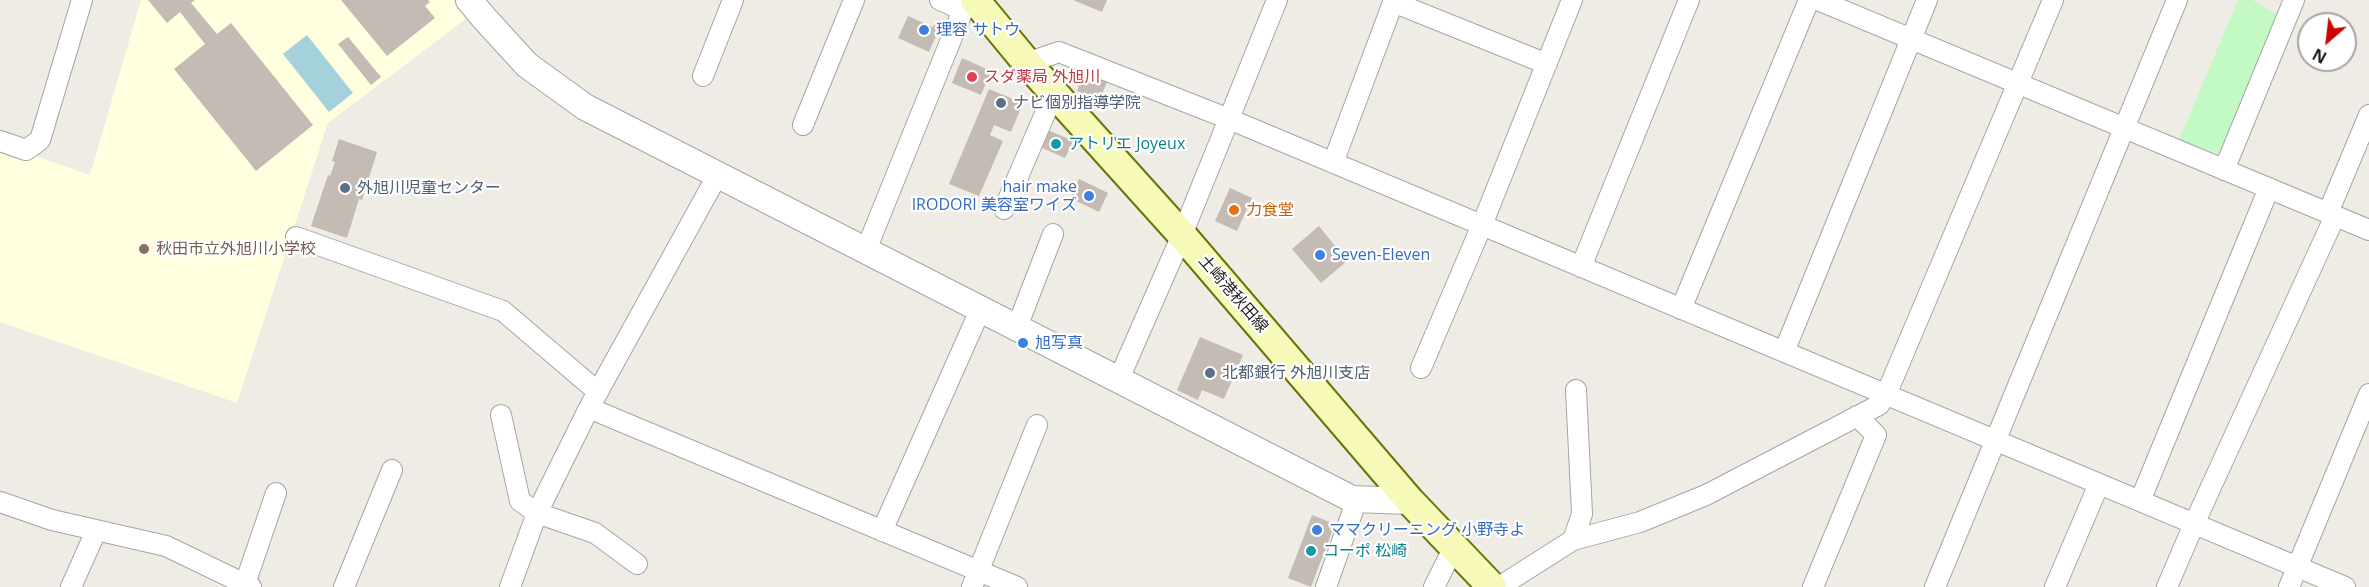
<!DOCTYPE html>
<html>
<head>
<meta charset="utf-8">
<style>
  body { margin:0 }
  #map { position:relative; width:2369px; height:587px; overflow:hidden; background:#efece5; font-family:"Open Sans",sans-serif }
  canvas { display:block }
  .north { position:absolute; left:2297px; top:12px; width:60px; height:60px; box-sizing:border-box; background:#fff; border:2px solid #a5a5a5; border-radius:50%; rotate:208deg; font-size:16px; font-weight:700; line-height:24px; text-align:center; color:#1e1e1e }
  .north::after { content:''; display:block; margin:auto; width:21px; height:27px; background:#cb0205; clip-path:polygon(50% 0,100% 100%,50% 72%,0 100%) }
</style>
</head>
<body>
<div id="map">
<canvas width="2369" height="587"></canvas>
<div class="north">N</div>
</div>
<script>
const c = document.querySelector('canvas').getContext('2d');
c.lineJoin = 'round';
function paint(path, color) {
  c.fillStyle = color;
  c.fill(path, 'evenodd');
}
function strokePath(path, color, width, dash) {
  c.strokeStyle = color;
  c.lineWidth = width;
  c.lineCap = dash ? 'butt' : 'round';
  c.setLineDash(dash || []);
  c.stroke(path);
}
function write(font, color, halo, rows, align = 'center') {
  c.font = font + ' "Open Sans","Noto Sans JP",sans-serif';
  c.lineWidth = 4.5;
  c.setLineDash([]);
  c.textBaseline = 'middle';
  c.strokeStyle = halo;
  c.fillStyle = color;
  for (const [text, x, y, turn = 0] of rows) {
    c.save();
    c.translate(x, y);
    c.rotate((+turn || 0) * Math.PI / 180);
    c.textAlign = isNaN(turn) ? turn : align;
    if (halo) c.strokeText(text, 0, 0);
    c.fillText(text, 0, 0);
    c.restore();
  }
}
paint(new Path2D(`
  M141,0H453L467,18L328,123L237,403L0,322V144L90,175Z`), '#fffede');
paint(new Path2D(`
  M2238,0H2252L2279,15L2221,155L2179,140Z`), '#c2f9c5');
paint(new Path2D(`
  M307,35L353,93L329,112L283,54Z`), '#a5d1dd');
paint(new Path2D(`
  M148,0H195L191,3L217,34L231,23L313,125L256,171L174,69L205,44L180,12L167,23Z
  M341,0H428L430,2L425,6L435,18L387,56Z
  M1073,0H1107L1102,12Z
  M908,16L933,27L936,20L949,25L944,37L937,34L929,52L898,38Z
  M348,37L381,77L371,85L338,44Z
  M962,58L991,71L981,95L952,83Z
  M1073,66L1108,80L1097,105L1083,99L1085,94L1077,91L1079,86L1067,80Z
  M989,89L1023,103L1011,132L994,125L990,135L1003,141L979,196L949,184Z
  M1048,130L1073,141L1065,158L1040,147Z
  M339,139L377,152L362,200L359,199L347,238L311,226L328,175L330,176L335,162L332,161Z
  M1079,179L1108,193L1099,212L1070,198Z
  M1230,188L1252,198L1237,231L1215,221Z
  M1319,226L1347,261L1321,283L1292,249Z
  M1200,337L1243,355L1224,399L1202,390L1198,400L1177,390Z
  M1312,515L1335,524L1311,587L1288,578Z`), '#c4bbb4');
const minor = new Path2D(`
  M940,0L963,10
  M1818,0L2369,230
  M1393,2L1547,64
  M1027,63L1059,52L1229,119L2345,587
  M703,76L733,0
  M803,125L854,0
  M0,141L26,150L40,140L82,0
  M1333,163L1394,0
  M2224,170L2294,0
  M1004,209L1054,93
  M2328,213L2369,115
  M296,237L503,311L598,392
  M866,250L963,10L971,0
  M1581,267L1689,0
  M1681,309L1809,0
  M1017,327L1053,234
  M1784,352L1927,0
  M1421,368L1482,225L1572,0
  M1118,381L1182,235L1277,0
  M589,408L1017,587
  M501,415L520,501L537,513L595,533L637,564
  M2140,501L2269,188
  M0,502L52,520L166,546L251,587
  M882,531L981,308
  M1573,540L1582,514L1576,390
  M245,584L276,493
  M71,587L96,531
  M344,587L392,470
  M510,587L537,513L589,408L717,176
  M972,587L1037,425
  M1326,587L1357,499
  M1434,587L1454,547
  M1499,587L1573,540L1640,522L1706,495L1879,405L1886,395L2053,0
  M1813,587L1876,435L1857,416
  M1935,587L2177,0
  M2055,587L2099,484
  M2167,587L2194,524L2335,216
  M2289,587L2369,394`);
const tertiary = new Path2D(`
  M469,0L484,18L527,65L585,107L1352,499L1410,501`);
const secondary = new Path2D(`
  M975,0L1027,63L1182,235L1410,501L1492,587`);
strokePath(minor, '#a5a5a5', 22);
strokePath(tertiary, '#a5a5a5', 28);
strokePath(secondary, '#6b7506', 32);
strokePath(minor, '#fff', 20);
strokePath(tertiary, '#fff', 26);
strokePath(secondary, '#f7f9b9', 28);
for (const [x, y, r, color] of [
  [924,30,6,"#3f7fe0"],
  [972,77,6,"#e0444e"],
  [1001,103,6,"#5c6f8a"],
  [1056,144,6,"#0f9aa8"],
  [345,188,6,"#5c6f8a"],
  [1089,196,6,"#3f7fe0"],
  [1234,210,6,"#e8710a"],
  [144,249,6,"#8d6e63"],
  [1320,255,6,"#3f7fe0"],
  [1023,343,6,"#3f7fe0"],
  [1210,373,6,"#5c6f8a"],
  [1317,530,6,"#3f7fe0"],
  [1311,551,6,"#0f9aa8"]
]) {
  const dot = new Path2D();
  dot.arc(x, y, r, 0, 2 * Math.PI);
  c.fillStyle = color;
  c.fill(dot);
  strokePath(dot, '#fff', 2);
}
write('16px', '#366cbe', '#fff', [
  ["理容 サトウ",936,30],
  ["hair make",1077,187,"right"],
  ["IRODORI 美容室ワイズ",1077,205,"right"],
  ["Seven-Eleven",1332,255],
  ["旭写真",1035,343],
  ["ママクリーニング 小野寺よ",1329,530]
], 'left');
write('16px', '#be3a42', '#fff', [
  ["スダ薬局 外旭川",984,77]
], 'left');
write('16px', '#4e5e75', '#fff', [
  ["ナビ個別指導学院",1013,103],
  ["外旭川児童センター",357,188],
  ["北都銀行 外旭川支店",1222,373]
], 'left');
write('16px', '#0d838f', '#fff', [
  ["アトリエ Joyeux",1068,144],
  ["コーポ 松崎",1323,551]
], 'left');
write('16px', '#c56008', '#fff', [
  ["力食堂",1246,210]
], 'left');
write('16px', '#785e54', '#fff', [
  ["秋田市立外旭川小学校",156,249]
], 'left');
write('16px', '#1e1e1e', '#fff', [
  ["土崎港秋田線",1233,294,49]
]);
</script>
</body>
</html>
